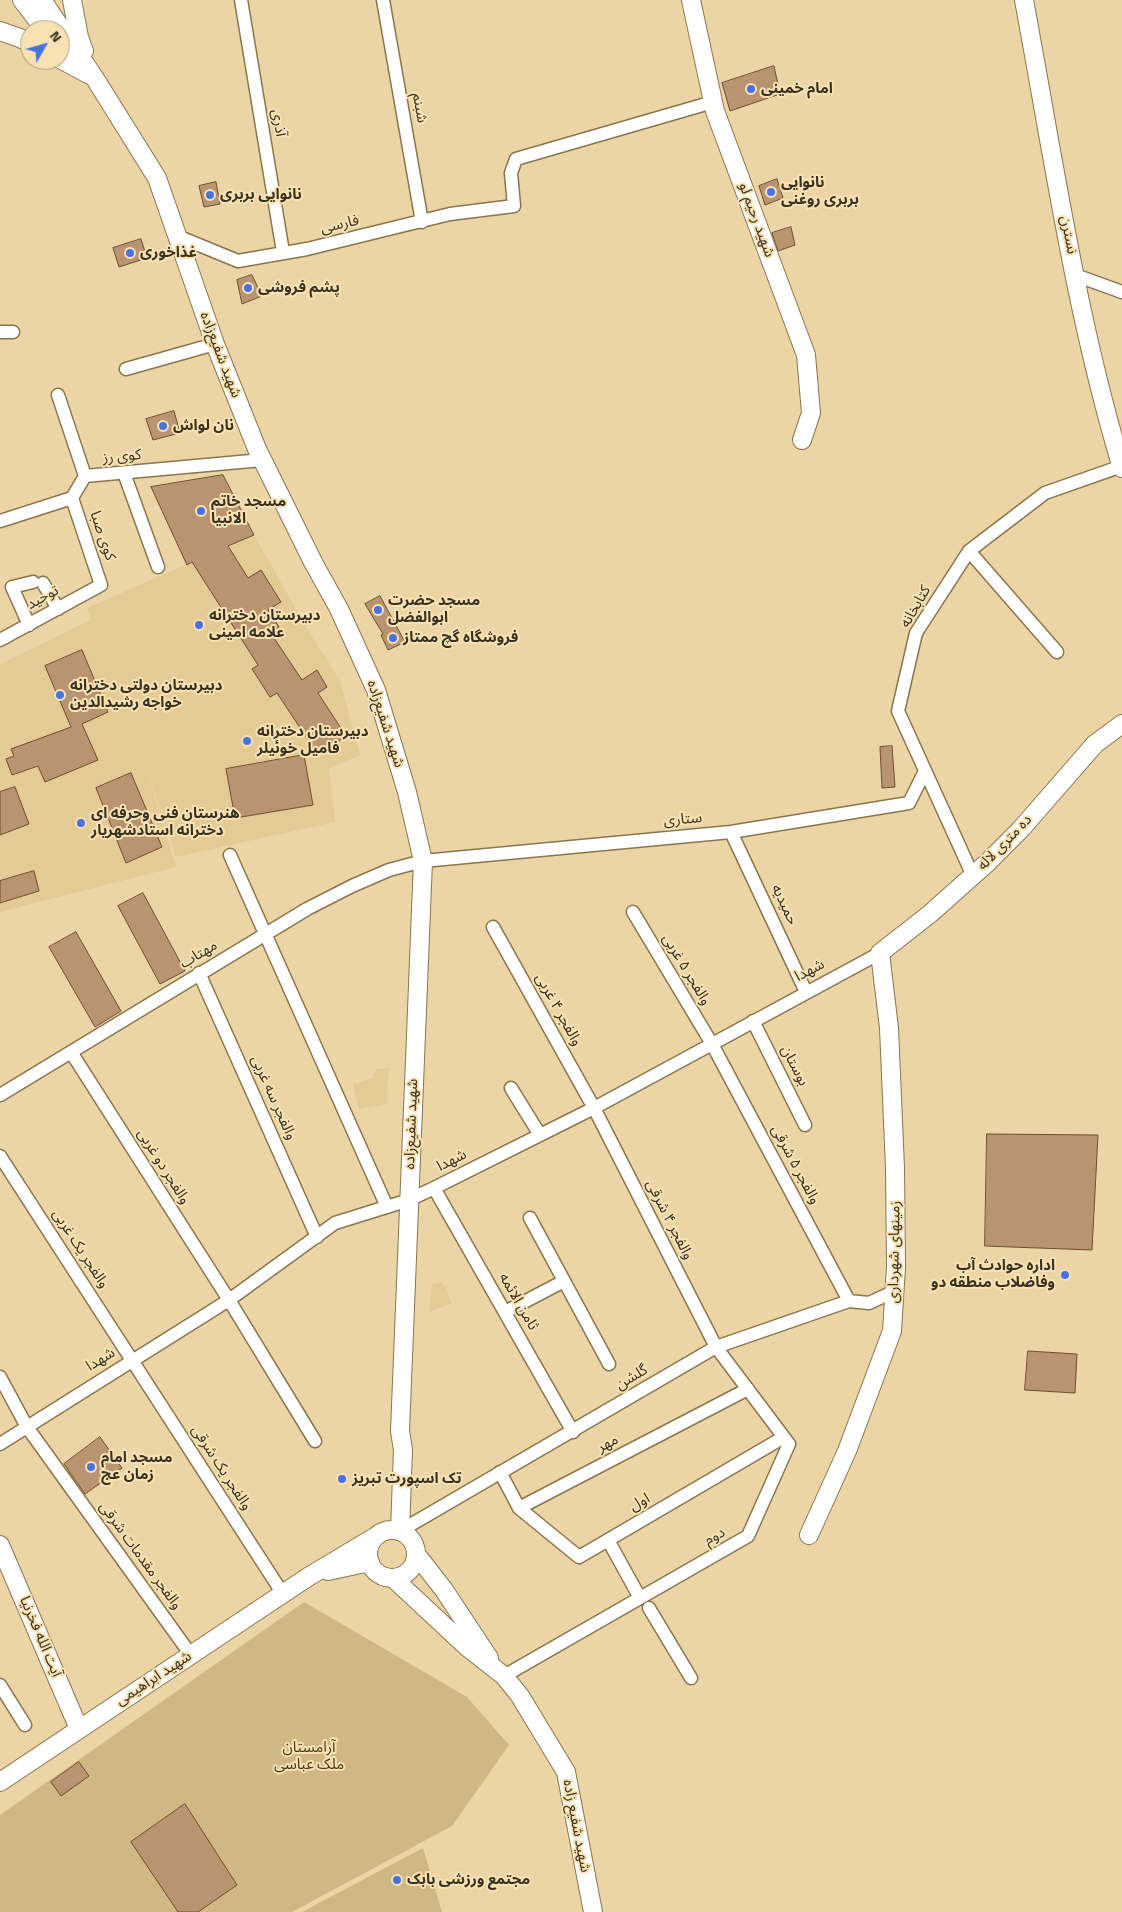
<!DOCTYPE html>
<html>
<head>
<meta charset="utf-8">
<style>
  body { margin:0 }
  #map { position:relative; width:1122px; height:1912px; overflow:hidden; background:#ebd5a7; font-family:"Titillium Web",sans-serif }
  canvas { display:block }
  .north { position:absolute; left:20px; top:20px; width:50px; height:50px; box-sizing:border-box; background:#f8e2b4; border:1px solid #ac9b78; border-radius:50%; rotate:52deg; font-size:14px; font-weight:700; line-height:20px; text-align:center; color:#39301e }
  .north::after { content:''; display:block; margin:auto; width:18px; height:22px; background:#4672e4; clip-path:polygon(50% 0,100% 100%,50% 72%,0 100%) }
</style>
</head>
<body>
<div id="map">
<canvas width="1122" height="1912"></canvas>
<div class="north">N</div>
</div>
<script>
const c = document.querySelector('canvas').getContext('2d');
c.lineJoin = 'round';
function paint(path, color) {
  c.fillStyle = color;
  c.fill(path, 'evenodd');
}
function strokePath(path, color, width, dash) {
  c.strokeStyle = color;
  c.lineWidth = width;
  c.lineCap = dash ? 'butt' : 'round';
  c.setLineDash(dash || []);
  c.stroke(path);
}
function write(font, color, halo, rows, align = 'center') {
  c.font = font + ' "Titillium Web","Noto Sans Arabic",sans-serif';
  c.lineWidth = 4;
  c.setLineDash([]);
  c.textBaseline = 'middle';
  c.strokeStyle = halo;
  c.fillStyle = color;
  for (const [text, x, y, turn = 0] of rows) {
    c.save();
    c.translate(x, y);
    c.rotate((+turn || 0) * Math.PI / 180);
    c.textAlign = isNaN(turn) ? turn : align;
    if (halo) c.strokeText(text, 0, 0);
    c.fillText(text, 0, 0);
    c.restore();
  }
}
paint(new Path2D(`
  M254,535L308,630L340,680L360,755L329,769L335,822L176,857L145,764L176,867L0,912V664L91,620L87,608Z
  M389,1068L386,1104L359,1109L353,1084L373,1078L376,1069Z
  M442,1282L452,1303L429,1312L432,1284Z`), '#e4cb95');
paint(new Path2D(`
  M304,1602L467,1697L509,1745L452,1826L292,1912H0V1815Z
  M423,1848L442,1912H302Z`), '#d0b783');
const building = new Path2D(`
  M774,66L780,94L730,111L722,83Z
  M777,179L783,198L765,205L759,186Z
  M216,182L220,204L204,207L199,186Z
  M791,227L795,245L778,251L772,233Z
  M141,239L147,258L119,267L113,248Z
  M252,275L262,296L242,304L237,280Z
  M174,411L180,433L153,440L146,419Z
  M223,475L254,535L228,546L248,578L261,570L281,602L268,610L279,627L270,632L302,680L317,670L327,687L318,693L346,736L318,755L277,693L270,697L252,669L258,665L192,562L187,565L151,487Z
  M380,596L405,642L388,650L381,635L383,634L365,604Z
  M82,650L108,712L82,724L98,760L45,782L38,766L12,775L6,759L14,756L11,749L71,727L45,666Z
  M892,746L895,787L882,788L880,747Z
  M304,755L313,805L235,818L226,769Z
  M131,773L162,847L126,863L96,788Z
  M15,787L29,824L0,835V792Z
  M34,871L39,891L0,903V881Z
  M143,893L185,971L160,984L118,906Z
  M76,932L121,1011L95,1027L49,947Z
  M987,1134L1098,1135L1092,1250L985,1246Z
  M1028,1351L1077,1354L1075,1393L1025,1390Z
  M100,1437L122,1468L85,1494L64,1464Z
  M79,1762L89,1776L61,1796L51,1782Z
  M185,1804L237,1885L198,1912H178L131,1842Z`);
paint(building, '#b89471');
strokePath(building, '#6e4e2d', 1);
const street = new Path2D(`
  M241,0L283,252
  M383,0L422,222
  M177,236L238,261L307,249L450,214L514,206L511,173L516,159L713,102
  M1075,275L1122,292
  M0,332H13
  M126,369L215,344
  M58,395L85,476
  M124,473L158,567
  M0,521L72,498L85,476L262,460
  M969,551L1057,652
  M43,583L58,609
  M29,625L12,587L33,582
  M0,640L101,585L72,498
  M731,832L806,992
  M230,855L387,1207
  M973,876L898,711L916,633L969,551L1045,493L1122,466
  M633,912L712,1044L849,1301
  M493,927L594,1108L716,1347L789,1444L748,1536L504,1676
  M199,973L317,1237
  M753,1021L805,1125
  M71,1052L229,1300L315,1441
  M511,1088L540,1135
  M0,1095L307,909L352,886L389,870L423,861L731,832L909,803L925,771
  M0,1156L283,1594
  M434,1188L573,1432
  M530,1218L609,1364
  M505,1312L564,1281
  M0,1377L27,1427L191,1655
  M0,1444L229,1300L335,1223L409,1200L434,1188L594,1108L880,953
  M500,1472L519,1508L748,1389
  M519,1508L579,1557L784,1437
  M400,1531L716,1347L849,1301L869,1303L895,1291
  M608,1540L640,1598
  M649,1608L691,1678
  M0,1685L25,1725`);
const secondary = new Path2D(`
  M22,0L45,30
  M42,0L94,77L157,178L215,344L257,449L313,562L339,609L376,690L407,792L423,861L400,1431L403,1450L400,1531
  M72,0L79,37L84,51
  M691,0L715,111L806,355L811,413L802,440
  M1024,0C1053,156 1076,316 1122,468
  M0,31L20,38L30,43
  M60,59L90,75
  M368 1554a24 24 0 1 1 48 0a24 24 0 1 1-48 0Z
  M809,1535L847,1451L892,1331L896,1267L895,1168L889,1028L880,953L931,913L987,863L1021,829L1095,744L1122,724
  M0,1545L79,1729
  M416,1554L444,1590L489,1658
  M328,1571L370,1562
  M393,1578L467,1647L504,1676L520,1696L566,1772L593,1912
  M0,1782L308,1577L378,1535`);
strokePath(street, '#8a764b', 15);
strokePath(secondary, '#8a764b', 20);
strokePath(street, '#fff', 12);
strokePath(secondary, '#fff', 18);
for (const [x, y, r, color] of [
  [751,89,5,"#4672e4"],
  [771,192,5,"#4672e4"],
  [210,195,5,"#4672e4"],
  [130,253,5,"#4672e4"],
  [248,288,5,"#4672e4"],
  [163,426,5,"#4672e4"],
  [201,511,5,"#4672e4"],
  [378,610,5,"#4672e4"],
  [199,625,5,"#4672e4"],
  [393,638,5,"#4672e4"],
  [60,695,5,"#4672e4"],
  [247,741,5,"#4672e4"],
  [81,823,5,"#4672e4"],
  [1065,1275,5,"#4672e4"],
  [91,1467,5,"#4672e4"],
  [342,1479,5,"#4672e4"],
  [397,1880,5,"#4672e4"]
]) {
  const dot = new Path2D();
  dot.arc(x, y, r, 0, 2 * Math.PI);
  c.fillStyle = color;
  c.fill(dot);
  strokePath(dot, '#f8e2b4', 2);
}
write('bold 15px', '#39301e', '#f8e2b4', [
  ["امام خمینی",761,89],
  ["نانوایی",781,183],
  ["بربری روغنی",781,200],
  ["نانوایی بربری",220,195],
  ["غذاخوری",140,253],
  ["پشم فروشی",258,288],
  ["نان لواش",173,426],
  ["مسجد خاتم",211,502],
  ["الانبیا",211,519],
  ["مسجد حضرت",388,601],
  ["ابوالفضل",388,618],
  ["دبیرستان دخترانه",209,616],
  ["علامه امینی",209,633],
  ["فروشگاه گچ ممتاز",403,638],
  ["دبیرستان دولتی دخترانه",70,686],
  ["خواجه رشیدالدین",70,703],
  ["دبیرستان دخترانه",257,732],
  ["فامیل خوئیلر",257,749],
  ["هنرستان فنی وحرفه ای",91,814],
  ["دخترانه استادشهریار",91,831],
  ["اداره حوادث آب",1055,1266,"right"],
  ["وفاضلاب منطقه دو",1055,1283,"right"],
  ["مسجد امام",101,1458],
  ["زمان عج",101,1475],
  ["تک اسپورت تبریز",352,1479],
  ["مجتمع ورزشی بابک",407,1880]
], 'left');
write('15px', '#39301e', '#f8e2b4', [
  ["شبنم",419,108,80],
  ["آذری",278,123,81],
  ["شهید رحیم لو",756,220,70],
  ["فارسی",340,225,-13],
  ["نسترن",1068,235,79],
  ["شهید شفیع‌زاده",220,355,69],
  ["کوی رز",122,457,-5],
  ["کوی صبا",102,536,71],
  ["توحید",43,598,-29],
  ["کتابخانه",916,607,-60],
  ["شهید شفیع‌زاده",385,724,72],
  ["ستاری",683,820,-5],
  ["ده متری لاله",1005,843,-46],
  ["حمیدیه",784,905,65],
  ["مهتاب",199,955,-31],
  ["والفجر ۵ غربی",686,970,59],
  ["شهدا",810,971,-28],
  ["والفجر ۴ غربی",558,1010,61],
  ["بوستان",794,1066,63],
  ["والفجر سه غربی",273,1098,66],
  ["شهید شفیع‌زاده",412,1124,-88],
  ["شهدا",452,1161,-27],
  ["والفجر ۵ شرقی",795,1165,62],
  ["والفجر دو غربی",163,1167,58],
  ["والفجر ۴ شرقی",669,1220,63],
  ["والفجر یک غربی",80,1249,57],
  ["زمینهای شهرداری",895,1252,-89],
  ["ثامن الائمه",518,1302,60],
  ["شهدا",101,1360,-32],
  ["گلشن",632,1378,-31],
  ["مهر",608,1444,-28],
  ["والفجر یک شرقی",221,1468,57],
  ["اول",640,1503,-30],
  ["دوم",715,1537,-29],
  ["والفجر مقدمات شرقی",140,1556,54],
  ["آیت الله فخرنیا",40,1637,67],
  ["شهید ابراهیمی",154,1679,-33],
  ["شهید شفیع زاده",576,1826,79]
]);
write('15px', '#473715', '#f8e2b4', [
  ["آرامستان",309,1748],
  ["ملک عباسی",309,1765]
]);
</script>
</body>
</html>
